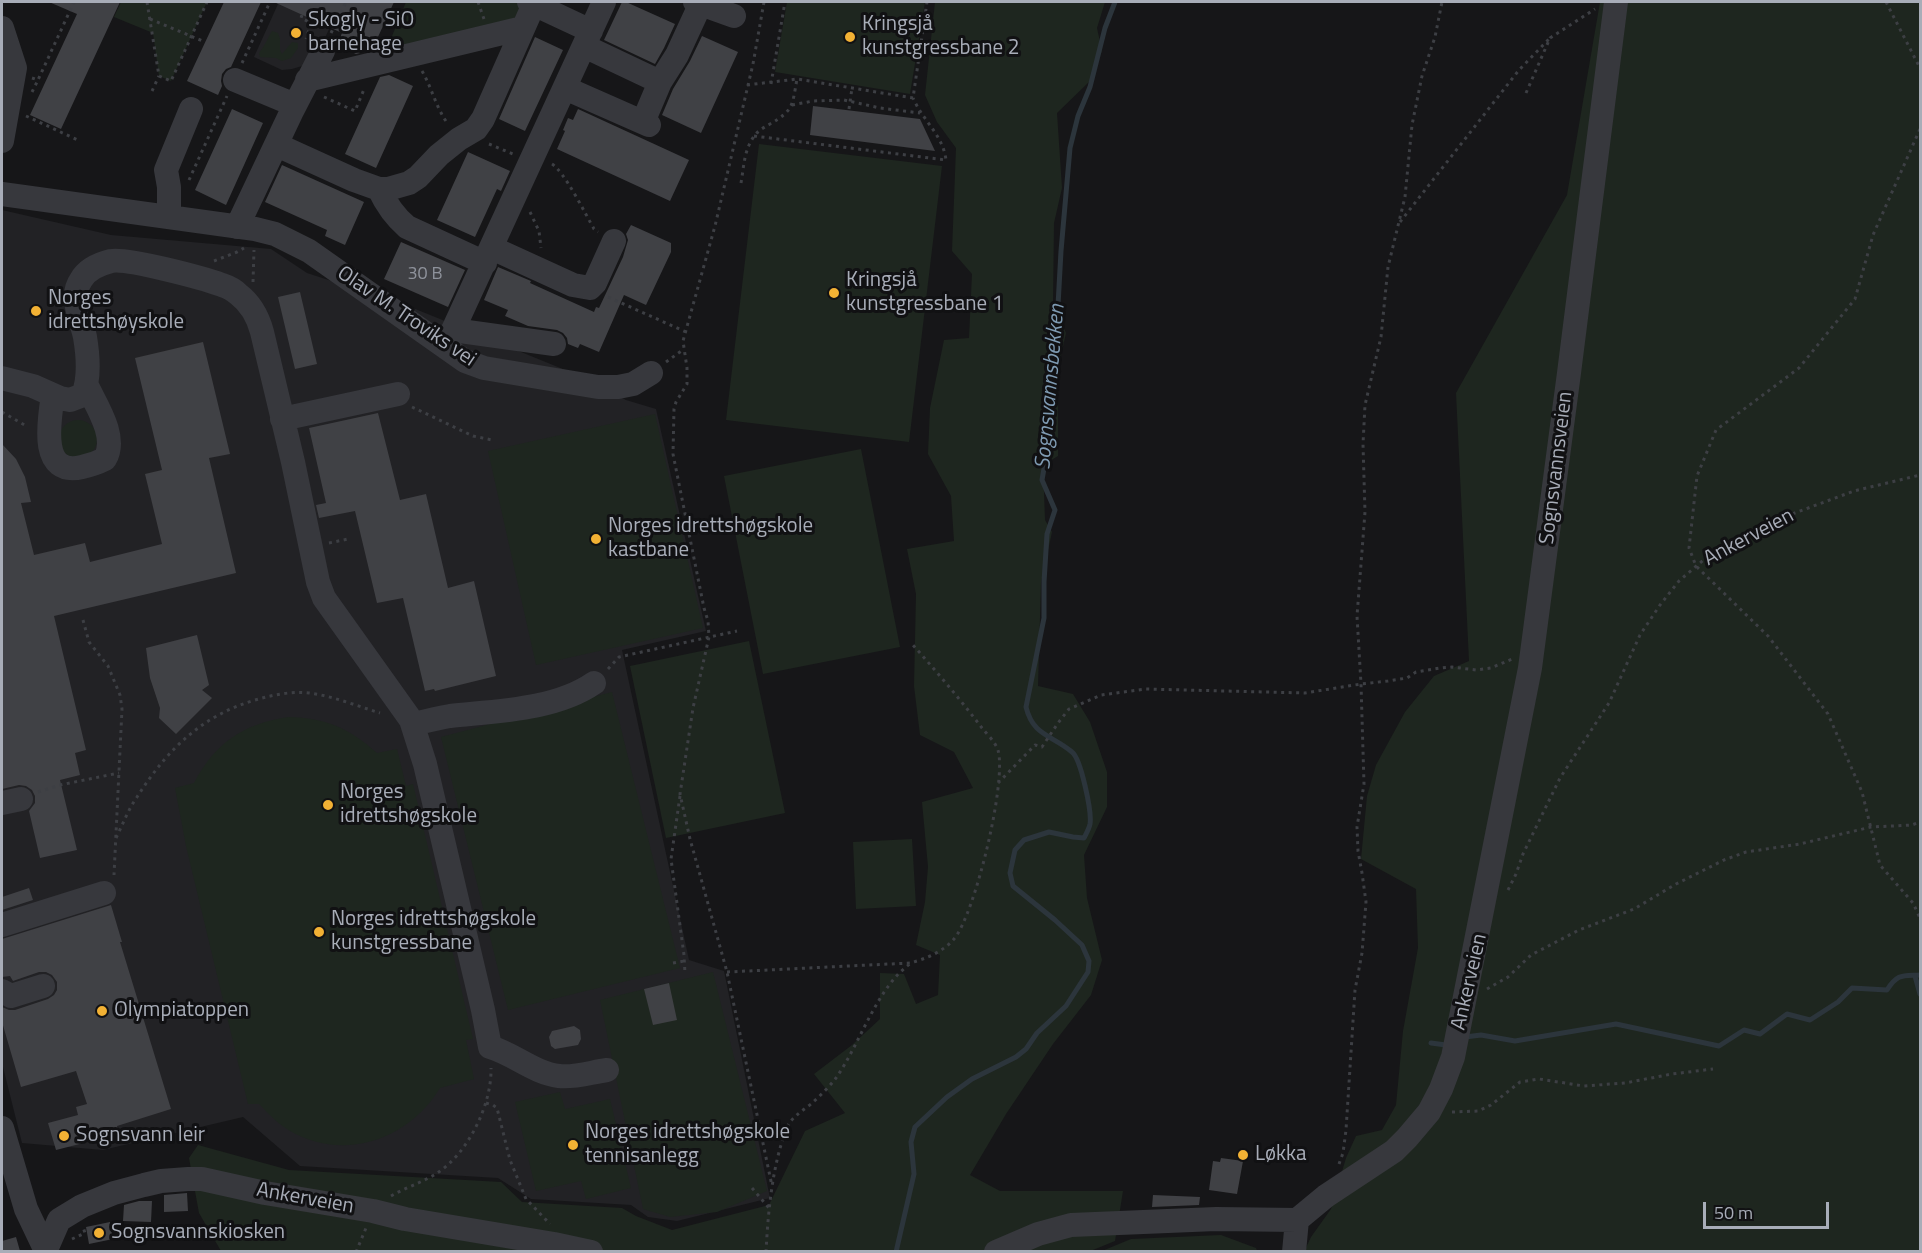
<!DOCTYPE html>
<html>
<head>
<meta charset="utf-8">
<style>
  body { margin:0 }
  #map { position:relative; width:1922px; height:1253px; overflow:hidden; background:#161618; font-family:"Titillium Web",sans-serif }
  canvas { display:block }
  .frame { position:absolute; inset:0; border:3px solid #a8adb8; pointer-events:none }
  .scale { position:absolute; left:1703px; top:1202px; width:126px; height:27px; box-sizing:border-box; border:3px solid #a8adb8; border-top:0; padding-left:8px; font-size:18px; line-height:21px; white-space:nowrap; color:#a8adb8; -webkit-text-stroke:4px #111113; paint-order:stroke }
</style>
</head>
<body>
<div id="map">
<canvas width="1922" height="1253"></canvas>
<div class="frame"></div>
<div class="scale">50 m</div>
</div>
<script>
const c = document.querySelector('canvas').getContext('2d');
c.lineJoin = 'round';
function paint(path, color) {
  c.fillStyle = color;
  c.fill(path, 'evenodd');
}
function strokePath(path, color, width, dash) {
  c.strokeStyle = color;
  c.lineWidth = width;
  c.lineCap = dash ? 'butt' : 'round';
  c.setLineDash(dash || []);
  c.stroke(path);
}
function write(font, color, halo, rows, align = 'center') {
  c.font = font + ' "Titillium Web",sans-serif';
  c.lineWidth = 6;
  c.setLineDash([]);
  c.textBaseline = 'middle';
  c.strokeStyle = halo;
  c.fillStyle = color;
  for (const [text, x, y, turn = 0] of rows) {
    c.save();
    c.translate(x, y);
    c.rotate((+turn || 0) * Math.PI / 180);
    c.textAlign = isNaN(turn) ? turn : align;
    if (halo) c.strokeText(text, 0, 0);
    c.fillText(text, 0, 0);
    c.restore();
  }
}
paint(new Path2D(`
  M274,2H341L325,38L307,62L302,66L292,69L282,70L254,57L278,4Z
  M2,210L111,235L271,249L307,273L408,306L580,376L626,400L656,409L706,631L622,650L689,960L724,971L770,1198L677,1221L648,1217L631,1205L531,1199L498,1178L300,1166L243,1117L103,1150L22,1143L2,1063Z`), '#222225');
paint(new Path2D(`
  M121,2H207L171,81L159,76L153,33L114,17Z
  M406,2H520L523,22L383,58Z
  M787,2H925L910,94L775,72Z
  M935,2H1105L1097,28L1102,51L1091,80L1057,113L1062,188L1054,223L1053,303L1066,333L1058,369V456L1043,465L1045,520L1052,532L1041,583L1038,686L1073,694L1090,722L1107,772V807L1084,855L1087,898L1102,960L1091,995L1053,1044L1006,1114L970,1175L1000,1191H1123L1115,1241L1088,1252L221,1251L199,1213L189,1158L198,1145L289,1170L501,1182L522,1202L622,1208L636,1216L672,1230L769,1205L805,1131L845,1113L814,1074L852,1045L880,1019V973L904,974L916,1004L938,995L940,955L916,945L925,902L928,867L922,802L973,788L954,752L920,735L914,686L916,594L907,549L954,541L951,496L928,454L930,408L944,340L969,338L972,274L952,251L956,148L937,122L925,95Z
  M1600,2H1920V1251L1304,1252L1311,1237L1331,1209L1346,1158L1356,1136L1382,1130L1396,1105L1403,1031L1418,948L1416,889L1361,859L1367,796L1376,765L1405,712L1434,676L1469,661L1456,393L1567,195Z
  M272,31L278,33L280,39V50L282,54L292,42L298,43V48L291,58L282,61L276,58L260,57L259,53C265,46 267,39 272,31Z
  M759,144L942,166L909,442L726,420Z
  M655,414L703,628L536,665L488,451Z
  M59 439a19 19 0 1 1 38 0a19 19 0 1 1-38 0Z
  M861,449L900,647L763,674L724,476Z
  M749,641L785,813L666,838L630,666Z
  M612,692L680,968L508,1010L441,737Z
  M288,717C326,718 349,728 377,753L397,749L406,786L413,784L473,1039L466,1040L474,1079L440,1088C408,1141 341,1163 287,1129C276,1122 268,1113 259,1104H248L186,846L175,788L194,783C215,743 243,724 288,717Z
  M912,839L916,906L856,909L853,842Z
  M713,972L767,1191L717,1212L670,1217L643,1209L600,1000Z
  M560,1092L565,1109L610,1099L631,1188L586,1199L581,1181L536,1191L515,1102Z
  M1221,1235L1256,1248L1257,1251H1102L1131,1239Z`), '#1e261f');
strokePath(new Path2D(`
  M1915,976L1920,994
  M1465,1037L1481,1035L1515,1041L1616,1024L1719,1046L1744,1030L1760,1034L1787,1014L1810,1020L1838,1002L1852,988L1887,990C1898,973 1903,976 1920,975
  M1431,1043L1446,1045
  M896,1252L914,1174L911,1142L915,1127L947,1097L972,1079L1016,1057L1026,1049L1037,1033L1066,1006L1088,972L1089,961L1082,945L1055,920L1013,886L1010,873L1015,850L1024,840L1049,832L1073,837L1084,838C1086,834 1089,829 1090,824C1092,812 1081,759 1072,752C1052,735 1033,736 1026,707L1044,618V582L1047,534L1055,510L1042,480L1047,451L1054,378L1061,251L1070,148L1078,116L1090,87L1105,28L1115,2`), '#2c353c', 5);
paint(new Path2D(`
  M49,2H120L61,129L30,115L77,14Z
  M224,2H261L231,67L226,69L222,74L221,81L222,86L218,95L187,81Z
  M274,2H394L372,50L356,54L337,45L342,33Z
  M622,2H626L675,24L664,48L655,64L604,40Z
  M702,36L738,52L701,133L662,115L673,89L690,61Z
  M535,37L563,50L525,131L499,119Z
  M389,75L413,86L376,168L345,154L380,77Z
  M813,106L920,119L935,151L810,135Z
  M232,109L263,123L226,205L195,190Z
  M578,109L689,160L670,201L557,149L565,131L563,130L568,118L573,120Z
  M468,152L510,171L501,191L497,189L475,237L437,220Z
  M282,165L364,202L345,245L325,236L327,230L265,202Z
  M631,225L671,243V252L646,305L624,295L599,352L580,344L578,348L568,344L567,338L563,333L557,330L528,326L505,316L508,310L484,300L498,267L531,281L530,283L594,312L596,307L599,308L623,257L628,240L626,234Z
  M401,242L465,270L448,307L384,279Z
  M300,292L317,364L295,369L278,297Z
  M203,342L230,454L209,458L236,573L54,616L86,750L75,753L80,775L60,780L77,850L40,858L29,811L35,803V796L32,790L26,786L19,785L2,789V444L16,459L25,477L31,502L21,503L34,555L85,543L90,562L162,544L145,474L162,470L135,358Z
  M378,413L400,500L426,494L448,588L474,581L496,676L435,691L434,689L425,691L403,598L377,603L355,511L319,518L316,505L326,503L309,428Z
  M197,635L209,685L202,690L212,698L176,734L159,718L160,708L150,678L146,648Z
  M29,888L33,900L2,910V897Z
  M111,905L122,942H120L171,1109L117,1126L119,1134L56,1150L48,1123L78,1115L76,1107L87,1104L76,1071L21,1087L2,1022V1007L9,1010H15L48,999L54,995L57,990V982L52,975L46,972H39L13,981L10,976L2,977V939Z
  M669,983L677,1020L653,1025L644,989Z
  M574,1026L580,1030L581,1039L578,1045L555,1049L551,1046L549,1037L552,1031Z
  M1221,1158L1243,1161L1237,1194L1209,1190L1213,1161L1220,1162Z
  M187,1193L188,1211L164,1212V1195Z
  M1153,1195L1200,1197L1199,1205L1152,1207Z
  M139,1201H152L151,1222L123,1221L124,1205Z
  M110,1222L113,1239L89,1244L86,1227Z
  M16,1237L20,1251H2V1241Z`), '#404145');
strokePath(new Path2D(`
  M147,2L159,76L171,81L207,2
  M478,2L484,19
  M764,2L753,64L715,226L683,341L687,368V384L676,402L674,409L673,454L704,608L708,621L709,637L693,708L680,794L690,839L727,972L772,1186
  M1886,2L1920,68
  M302,15L301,18L311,23L306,39
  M150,19L205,42
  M331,33L346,2
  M242,63L270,2
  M422,71C432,88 436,108 448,124
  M32,78L38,80L74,2
  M771,84L785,2
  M747,85L797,79L913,98L927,2
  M152,91L159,76
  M32,92L38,80
  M1526,93L1550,38L1595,9
  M324,97L355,111L365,87
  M792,105L813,101L844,100L880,108L920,113
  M849,109L852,88
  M26,116L80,141
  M1920,129L1873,235L1855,299L1799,368L1716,430L1697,476L1689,548L1696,566L1768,636L1828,714L1862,792L1880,865L1913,903L1920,918
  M754,136L946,160C943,135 923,121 913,98
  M489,144L513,154
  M552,164C564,171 586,215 594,229L598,232
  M189,180L227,96
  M741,183C744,166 744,149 755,135C759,130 765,127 770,124C794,110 792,106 797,79
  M530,212L539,231L541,248
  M1400,222L1519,70L1550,38
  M214,261L237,252L244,248
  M253,282L254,250
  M608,297L686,332
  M666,362L684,349
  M412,407L473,436L492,440
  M2,412L28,427
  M329,543L348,539
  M83,620L89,642L108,666L120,695L122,709L114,875
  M608,669L619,657L737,631
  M998,783L1035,745L1042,747L1058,723L1069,709L1101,695L1146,689L1305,693L1361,684L1388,681L1407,678L1416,672L1440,668L1452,667L1476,670L1491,668L1512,659
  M38,792L60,785L119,773
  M680,796L671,859L684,955L685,974
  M116,838C123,824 128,810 137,797C167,750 201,716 255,700C273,695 290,691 309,693C333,696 357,706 380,713
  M1508,890L1516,874L1523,854L1560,778L1609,703L1640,635L1660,605L1679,581L1708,556L1784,517L1854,491L1920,475
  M673,963L684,961
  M727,972L910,963C925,959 943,952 954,939C975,914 1007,782 998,750C995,742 987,734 982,728C960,699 936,671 912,644
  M1487,989L1508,977L1531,955L1579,930L1634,909L1676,884L1724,860L1746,852L1800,844L1871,827L1912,825L1920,822
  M486,1103L493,1105L497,1108L510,1160L526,1199L550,1224
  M1452,1112L1478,1111L1491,1105L1520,1082L1539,1079L1584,1086L1625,1083L1672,1074L1713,1069
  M1339,1164L1343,1153L1346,1130L1355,990L1362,953L1366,902L1362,873L1358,851L1357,827L1364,784L1361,684L1357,616L1365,512L1363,444L1365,405L1381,337L1388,267L1405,197L1412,125L1422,76L1435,37L1442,2
  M752,1188L769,1208
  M391,1196C405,1188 420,1183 434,1175C467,1156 492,1105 491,1068
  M72,1239L85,1233L83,1227
  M356,1252L366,1228
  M766,1252C768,1213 772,1167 786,1130C790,1118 801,1112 811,1104C820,1096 829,1087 836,1078C860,1044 877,987 910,964`), '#3d3f44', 3, [3, 4.5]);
strokePath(new Path2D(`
  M529,2L591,31
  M695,2L734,16
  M2,28L15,68L2,141
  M584,46L660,82
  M235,80L295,105
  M307,80L523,28
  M565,88L649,125
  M643,122L660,82L677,55L701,3
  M277,145L354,180L379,189H388L409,183L418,177L439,155L459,139L476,129L483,119L534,4
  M379,189C386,204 394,216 407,227L485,263
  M2,194L255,229L275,234L309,251L465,361L484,368L598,387H618L633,384L651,373
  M169,217V187L166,170L191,109
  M237,227L291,113L323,51
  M492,248L573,285L590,288L595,283L614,241
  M453,330L554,344
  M444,345L453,330L604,2
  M2,378L33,386L60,398L70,400L83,395C90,378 88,355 85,337C81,318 69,297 81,280C87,269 99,264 111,261C128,258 203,278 222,285C228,287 234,290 238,294C250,303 258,317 262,332L293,462L318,582L324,598L411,720L425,764L483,1010L490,1047C514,1054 534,1073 559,1076C574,1078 592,1072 607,1070
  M53,395C49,421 39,477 82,467C91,465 97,463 105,459C118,437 96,405 87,386
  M282,419L398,394
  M414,724C426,721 438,718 450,716C496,711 555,710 594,683
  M2,803L21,799
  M2,925L104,893
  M2,991L11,996L43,986
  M2,1128L26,1209L46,1251
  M45,1252L59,1220L82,1206L114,1193L144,1185L161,1181L188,1179H202L265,1193L373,1211L405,1219L554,1244L591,1252
  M996,1252L1038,1234L1071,1225L1216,1219L1297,1220L1326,1196L1394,1151L1407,1138L1429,1112L1441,1089L1453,1057L1530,668L1569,373L1616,2
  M1294,1252L1297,1220`), '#37383d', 24);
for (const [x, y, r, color] of [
  [296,33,6,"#f2b134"],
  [850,37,6,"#f2b134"],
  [834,293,6,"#f2b134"],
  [36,311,6,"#f2b134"],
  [596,539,6,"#f2b134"],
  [328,805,6,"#f2b134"],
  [319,932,6,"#f2b134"],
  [102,1011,6,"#f2b134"],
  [64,1136,6,"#f2b134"],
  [573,1145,6,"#f2b134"],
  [1243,1155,6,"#f2b134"],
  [99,1233,6,"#f2b134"]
]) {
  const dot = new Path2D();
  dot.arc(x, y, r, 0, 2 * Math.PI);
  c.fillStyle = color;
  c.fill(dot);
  strokePath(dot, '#111113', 2);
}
write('18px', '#8e929b', null, [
  ["30 B",425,275]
]);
write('21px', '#a8adb8', '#111113', [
  ["Skogly - SiO",308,21],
  ["barnehage",308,45],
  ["Kringsjå",862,25],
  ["kunstgressbane 2",862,49],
  ["Kringsjå",846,281],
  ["kunstgressbane 1",846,305],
  ["Norges",48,299],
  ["idrettshøyskole",48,323],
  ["Norges idrettshøgskole",608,527],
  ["kastbane",608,551],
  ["Norges",340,793],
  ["idrettshøgskole",340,817],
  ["Norges idrettshøgskole",331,920],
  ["kunstgressbane",331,944],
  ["Olympiatoppen",114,1011],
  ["Norges idrettshøgskole",585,1133],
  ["tennisanlegg",585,1157],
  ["Sognsvann leir",76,1136],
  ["Løkka",1255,1155],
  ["Sognsvannskiosken",111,1233]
], 'left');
write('21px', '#a8adb8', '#111113', [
  ["Olav M. Troviks vei",406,317,34],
  ["Sognsvannsveien",1557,468,-83],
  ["Ankerveien",1749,538,-28],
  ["Ankerveien",1470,982,-77],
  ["Ankerveien",305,1199,10]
]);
write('italic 22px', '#7f9bb3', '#111113', [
  ["Sognsvannsbekken",1051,387,-85]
]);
</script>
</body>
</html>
